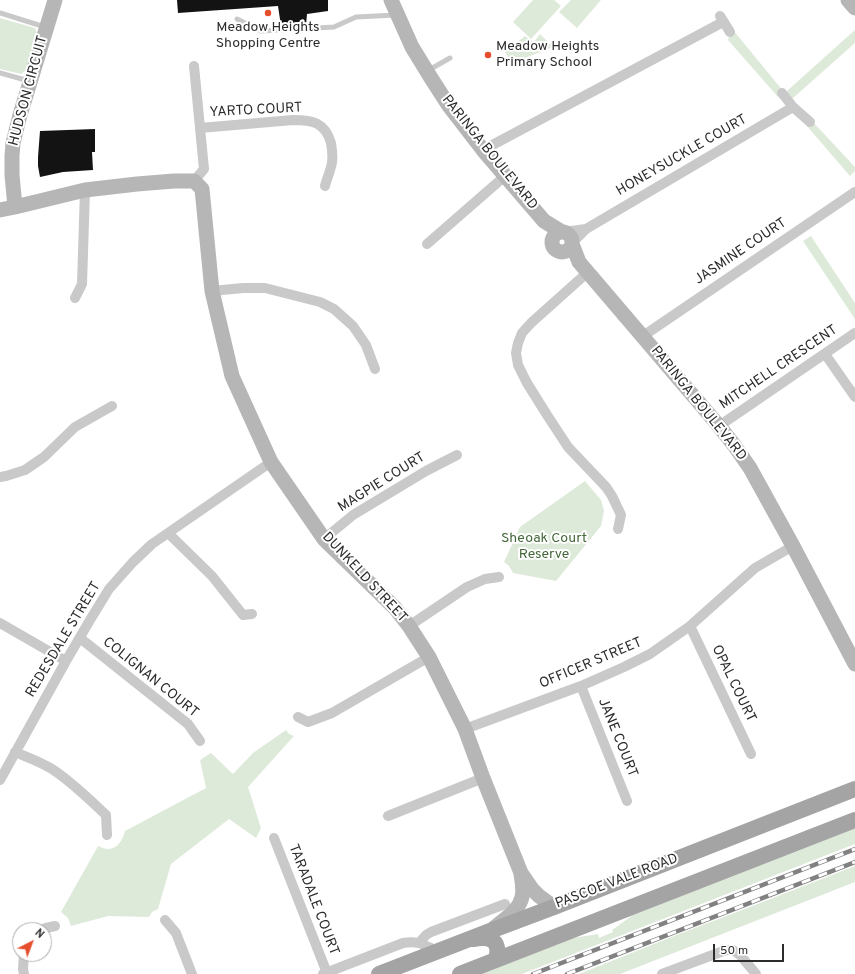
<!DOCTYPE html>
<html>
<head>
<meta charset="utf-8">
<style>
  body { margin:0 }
  #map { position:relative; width:855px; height:974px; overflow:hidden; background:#fff; font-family:Overpass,sans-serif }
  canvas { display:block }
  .north { position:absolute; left:12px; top:922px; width:40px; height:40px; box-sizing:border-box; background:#fff; border:1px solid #ababab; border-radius:50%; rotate:42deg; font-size:11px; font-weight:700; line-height:16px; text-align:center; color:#2c2c2c }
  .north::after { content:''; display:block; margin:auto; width:14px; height:18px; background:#e64d2c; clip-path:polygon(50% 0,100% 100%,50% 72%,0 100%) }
  .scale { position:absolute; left:713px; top:944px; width:71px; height:18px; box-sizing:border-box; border:2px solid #2c2c2c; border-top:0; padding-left:5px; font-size:12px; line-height:14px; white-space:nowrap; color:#2c2c2c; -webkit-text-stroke:3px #fff; paint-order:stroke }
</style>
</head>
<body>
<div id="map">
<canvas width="855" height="974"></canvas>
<div class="north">N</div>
<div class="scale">50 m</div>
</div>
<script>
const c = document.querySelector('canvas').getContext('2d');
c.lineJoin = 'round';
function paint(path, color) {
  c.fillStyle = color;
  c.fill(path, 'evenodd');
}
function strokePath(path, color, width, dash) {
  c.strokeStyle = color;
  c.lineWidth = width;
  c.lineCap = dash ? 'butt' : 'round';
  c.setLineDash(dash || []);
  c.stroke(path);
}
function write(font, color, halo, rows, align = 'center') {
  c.font = font + ' Overpass,sans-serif';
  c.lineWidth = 4;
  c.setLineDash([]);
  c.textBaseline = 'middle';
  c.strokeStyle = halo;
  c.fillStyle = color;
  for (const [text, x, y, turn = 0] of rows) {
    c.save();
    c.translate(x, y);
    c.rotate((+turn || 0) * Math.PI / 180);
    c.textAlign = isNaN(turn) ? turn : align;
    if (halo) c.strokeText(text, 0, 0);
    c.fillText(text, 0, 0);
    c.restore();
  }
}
paint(new Path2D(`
  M533,0H554L561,6L531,39L513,22Z
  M571,0H601L577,28L559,12Z
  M0,18L35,28L38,36L28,69L21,74L0,69Z
  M733,30L784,92L778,97L728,40L730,32Z
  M855,30V43L793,98L785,96L788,90Z
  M540,34L553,47L512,63L505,52L525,36L534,42Z
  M812,121L855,167V171L850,176L806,125Z
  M811,236L855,303V319L803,241Z
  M585,481L601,500L604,511L601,526L556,581L513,573L509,566L504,562L520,527Z
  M286,730L289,734L294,736L248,787L261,828L256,838L229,819L171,864L158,909L152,912L149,917L108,916L71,926L68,918L61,912L98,846C101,847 105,849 108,849C118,849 123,839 125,831L206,788L200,760L211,753L233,774L253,753Z
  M855,828V844L522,974H482L573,938L598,934L599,938L613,932L612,930L633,915Z
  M855,866V882L620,974H579L679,934L737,912Z`), '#deead9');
paint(new Path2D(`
  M177,0H328V11L307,14L306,25L281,26L278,6L178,13Z
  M95,129V152H92L93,170L63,172L40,177L38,166V157L40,131Z`), '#131313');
strokePath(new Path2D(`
  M0,13L45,27
  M237,19L261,31L334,27L356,17L396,15
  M427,71L450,58
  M0,73L29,81`), '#c9c9c9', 5);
strokePath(new Path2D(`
  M720,16L730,32
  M194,66L204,169L194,181
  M782,93L793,107L810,122
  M200,128L293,120C312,120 325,122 331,143C332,149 333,156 332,162C331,170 327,178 325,186
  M483,150L723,22
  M564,232L586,229
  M572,243L586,229L793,107
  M427,244L505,176
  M588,272L531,323L522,333L518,343L516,353L518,365L527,383L547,415L568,447L606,487L612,496L621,515L618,529
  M212,291L243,288H265L320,302L334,309L353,326L366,345L375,369
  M75,298L82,284L85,190
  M643,336L855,192
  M825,354L855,397
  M719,426L855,333
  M0,477L6,476L25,470L44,457L75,427L112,406
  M168,533L212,576L243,615L252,614
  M324,539L353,515L426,471L457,455
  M0,623L66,661
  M409,626L467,587L485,579L499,577
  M690,626L751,754
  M80,638L188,724L200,741
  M581,686L627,801
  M298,717L308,722L332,713L429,657
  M465,729L581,686L624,667L650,654L690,626L755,568L793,546
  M15,752C27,757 41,762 52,769C72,782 89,799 106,815L107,835
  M0,780L66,661L90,620L109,589L133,562L152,544L271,462
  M388,816L483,778
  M274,838L327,973
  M165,920L176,933L192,974
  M41,930L46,928L55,926
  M419,943L426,935L431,932L505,904
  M24,954L23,969L24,974
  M323,974L403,943C417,940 425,945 437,951
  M662,974L726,950H733L740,955L756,974`), '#c9c9c9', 10);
strokePath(new Path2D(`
  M391,0L412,47L431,78L449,106L483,150L544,221L562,232
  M848,0L855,8
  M15,207L12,175V156L13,143L20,115L55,0
  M0,210L15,207L85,190L137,184L174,181H194L202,189L212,291L232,376L271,462L324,539L395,608L409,626L429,657L465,729L483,778L521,873L532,889L539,896L554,907
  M552 242a10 10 0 1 1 20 0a10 10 0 1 1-20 0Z
  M572,244L579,262L719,426L734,445L750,468L793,546L855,664
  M494,928C504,919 519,911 522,897C524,889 522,881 521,874`), '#b6b6b6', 15);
strokePath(new Path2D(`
  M473,939C491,936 501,940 496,960
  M379,974L490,931L554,907L855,789
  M460,974L855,820`), '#a4a4a4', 16);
const rail = new Path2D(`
  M533,974L855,849
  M567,974L855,862`);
strokePath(rail, '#818181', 4.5);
strokePath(rail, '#fff', 3, [9]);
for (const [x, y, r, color] of [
  [268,13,4,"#e64d2c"],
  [488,55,4,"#e64d2c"]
]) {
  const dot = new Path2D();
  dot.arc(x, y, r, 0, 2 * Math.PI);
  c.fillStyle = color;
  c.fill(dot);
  strokePath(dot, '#fff', 1.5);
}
write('14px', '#2c2c2c', '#fff', [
  ["Meadow Heights",268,28],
  ["Shopping Centre",268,44],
  ["Meadow Heights",496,47,"left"],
  ["Primary School",496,63,"left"]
]);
write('14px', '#2c2c2c', '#fff', [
  ["HUDSON CIRCUIT",29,91,-75],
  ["YARTO COURT",256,111,-3],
  ["PARINGA BOULEVARD",489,153,51],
  ["HONEYSUCKLE COURT",682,156,-30],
  ["JASMINE COURT",741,252,-34],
  ["MITCHELL CRESCENT",779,368,-34],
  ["PARINGA BOULEVARD",698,404,51],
  ["MAGPIE COURT",382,483,-32],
  ["DUNKELD STREET",364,578,47],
  ["REDESDALE STREET",64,640,-59],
  ["OFFICER STREET",591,664,-23],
  ["COLIGNAN COURT",150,678,39],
  ["OPAL COURT",733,684,64],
  ["JANE COURT",617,738,68],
  ["PASCOE VALE ROAD",617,882,-21],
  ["TARADALE COURT",313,900,69]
]);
write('14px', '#44683a', '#fff', [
  ["Sheoak Court",544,539],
  ["Reserve",544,555]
]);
</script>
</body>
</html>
